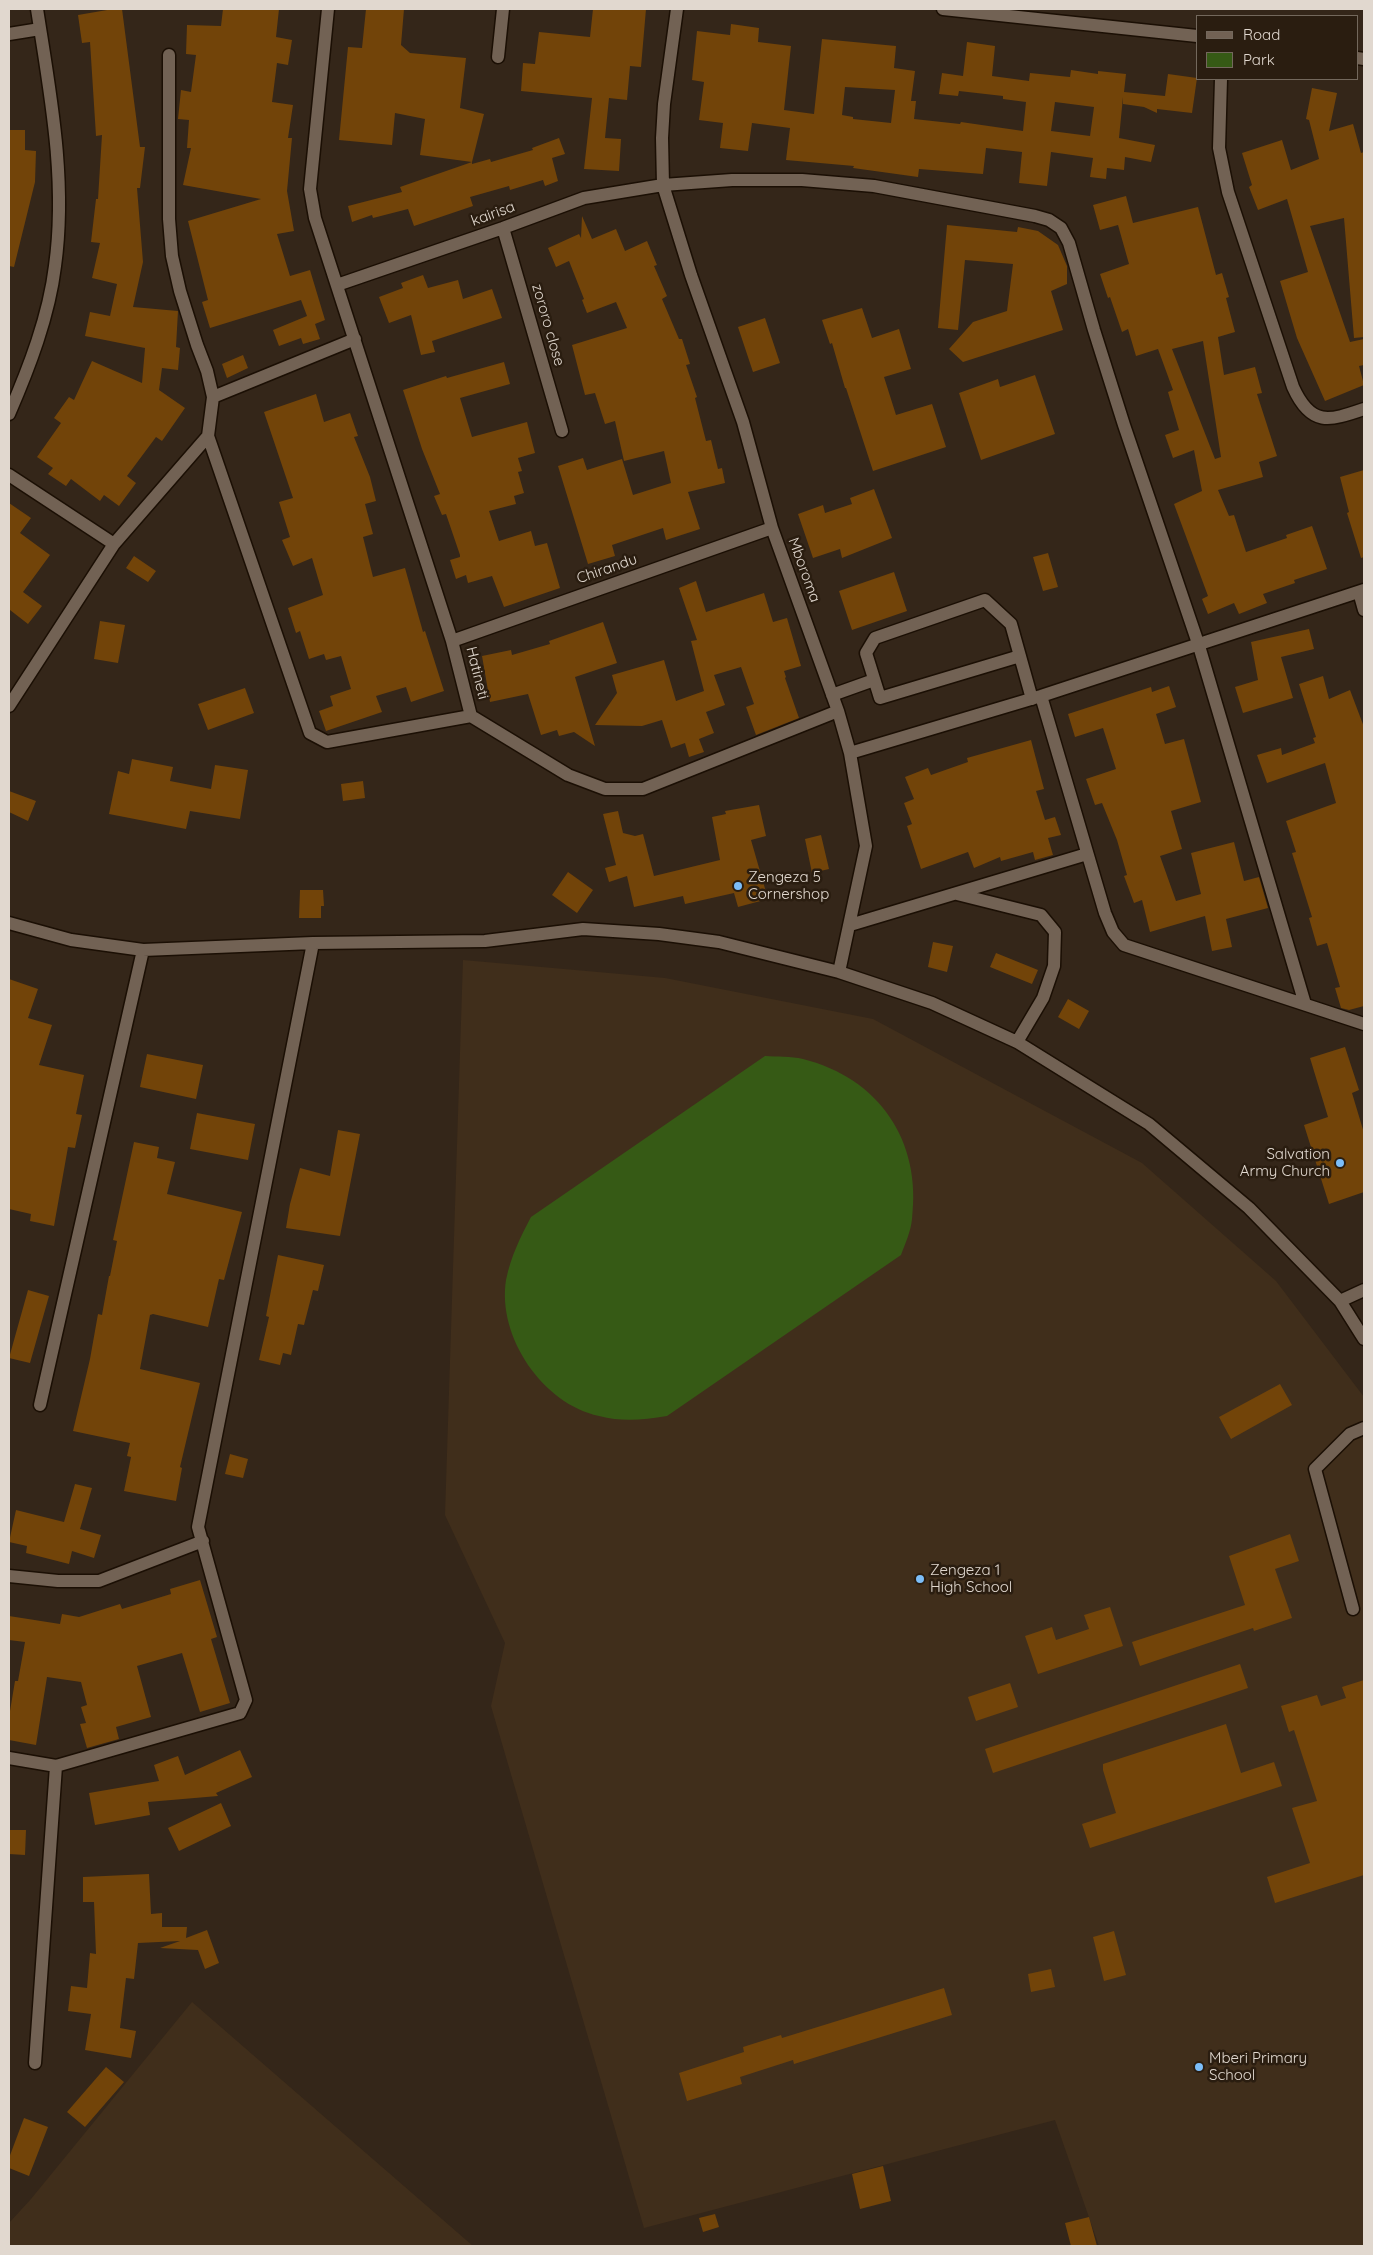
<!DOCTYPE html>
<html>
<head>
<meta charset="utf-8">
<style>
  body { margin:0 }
  #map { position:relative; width:1373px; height:2255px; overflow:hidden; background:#342619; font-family:Quicksand,sans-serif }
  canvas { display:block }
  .frame { position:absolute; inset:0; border:10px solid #e1d8cf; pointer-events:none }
  .legend { position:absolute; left:1196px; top:15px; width:162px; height:65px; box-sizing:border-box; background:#2a1d10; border:1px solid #73685c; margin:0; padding:6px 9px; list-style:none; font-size:15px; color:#e1d8cf }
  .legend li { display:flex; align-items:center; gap:10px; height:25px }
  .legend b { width:25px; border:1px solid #73685c }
</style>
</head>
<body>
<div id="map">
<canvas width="1373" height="2255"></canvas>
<div class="frame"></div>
<ul class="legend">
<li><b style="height:6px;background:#726254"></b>Road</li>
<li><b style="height:14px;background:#365a15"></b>Park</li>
</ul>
</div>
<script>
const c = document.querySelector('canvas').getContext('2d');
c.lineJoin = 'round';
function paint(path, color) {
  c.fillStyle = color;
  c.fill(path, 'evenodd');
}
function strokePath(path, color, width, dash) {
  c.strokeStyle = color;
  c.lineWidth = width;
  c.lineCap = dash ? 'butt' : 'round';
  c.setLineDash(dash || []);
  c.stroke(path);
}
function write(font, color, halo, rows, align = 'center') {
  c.font = font + ' Quicksand,sans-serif';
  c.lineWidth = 5;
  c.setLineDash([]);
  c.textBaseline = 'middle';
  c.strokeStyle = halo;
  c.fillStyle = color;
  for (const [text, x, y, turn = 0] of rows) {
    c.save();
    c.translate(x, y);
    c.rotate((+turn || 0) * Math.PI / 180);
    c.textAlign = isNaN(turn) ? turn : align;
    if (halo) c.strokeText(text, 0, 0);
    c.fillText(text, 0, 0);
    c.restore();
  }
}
paint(new Path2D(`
  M463,960L665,978L873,1019L1142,1163L1276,1281L1364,1397V2246H1099L1055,2120L644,2228L491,1706L505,1643L445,1515Z
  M192,2002L473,2246H9V2223L31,2199Z`), '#402e1b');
paint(new Path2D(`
  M765,1056C777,1057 791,1056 803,1059C879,1078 922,1141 912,1219C911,1231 905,1244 901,1255L667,1416C643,1420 622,1422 599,1416C543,1404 497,1337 506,1280C511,1256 520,1238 531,1217Z`), '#365a15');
paint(new Path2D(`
  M113,9H122L140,147H145L140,188H137L143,262L133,307L178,311L176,347L180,348L178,370L162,368L159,390L185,408L162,441L156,437L127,476L136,483L119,506L104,495L100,501L71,479L66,486L48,474L53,468L37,457L61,423L54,418L69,397L74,400L92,361L142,383L145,348L85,336L90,312L110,316L117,284L92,278L100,243L91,242L96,199H98L102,135L96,136L90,42L82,43L78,15Z
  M223,9H279L276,37L292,40L288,65L277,63L272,102L293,105L288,138H292L287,191L294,231L277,234L290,276L310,270L325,320L315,324L320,339L303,344L301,338L279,346L273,330L307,316L301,300L210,328L202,302L208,300L188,221L261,199L183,185L191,148H187L189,120L178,119L181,90L191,92L196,55L186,54L187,25L221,26Z
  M366,9H404L401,45L410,53L466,58L460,108L484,114L472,162L420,155L425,119L395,113L392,145L339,140L348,47L362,48Z
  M593,9H646L641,67L630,66L627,100L609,98L605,138L621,139L619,171L584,169L592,98L521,91L523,63L535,64L539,32L590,37Z
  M731,24L759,28L758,42L791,46L784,110L814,114L822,39L896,46L894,68L915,71L911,101H916L914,119L960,124L961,122L1023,131L1026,102L1003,99V96L959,91L958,96L939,94L942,73L963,76L967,42L995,46L992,76L1029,81L1030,73L1070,77L1071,70L1098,74V71L1126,74L1124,92L1165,96L1168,74L1197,78L1192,113L1157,109V113L1144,107L1123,104V97L1119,138L1155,145L1151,162L1125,157L1124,170L1107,168L1106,179L1090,177L1093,158L1051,152L1047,186L1019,183L1022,152L986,148L983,174L919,169L918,177L853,168L854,166L786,160L790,128L752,123L748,151L720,148L723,123L699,120L704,82L692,80L697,31L730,35ZM845,87L895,90L891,123L853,119V117L842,115ZM1055,102L1094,107L1090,136L1051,131Z
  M1312,88L1337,93L1329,131L1353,124L1361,153L1364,152V337L1354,338L1344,218L1310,226L1350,342L1364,339V365L1359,366L1364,385L1325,401L1297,338L1280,281L1308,272L1287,199L1258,210L1249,187L1252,185L1242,153L1282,140L1291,170L1319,159L1309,120L1306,119Z
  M9,130H25V150L36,151L35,182L14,267L9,266Z
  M559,138L565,154L552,158L558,181L545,186L543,180L510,190L509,186L470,197L473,206L414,226L408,209L373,218L372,215L352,222L348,206L402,192L400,187L472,162V164L490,159L491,162L533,150L532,148Z
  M1126,196L1133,223L1198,207L1216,275L1222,273L1229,297L1226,298L1235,332L1218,337L1224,375L1255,367L1262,393L1257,394L1277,456L1259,462L1263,477L1218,490L1229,516L1234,515L1246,552L1287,538L1286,535L1312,526L1327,569L1294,580L1295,583L1263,594L1267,603L1239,614L1234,603L1208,614L1202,599L1208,596L1174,504L1202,491L1194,450L1173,458L1165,435L1179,430L1168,392L1173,390L1158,349L1136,356L1128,329L1122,332L1110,297L1108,298L1100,274L1129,264L1118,225L1100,230L1093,205ZM1203,341L1221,457L1215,459L1172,349Z
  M582,216L592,239L616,229L625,251L647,241L657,265L654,266L667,296L662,299L679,339H682L690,364L686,365L697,397L695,398L706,441L711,440L718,469L722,468L725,483L688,492L700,529L666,540L663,528L612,545L615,556L588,564L558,466L583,458L587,470L622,459L633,495L671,483L664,451L624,461L615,421L605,424L595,393L585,395L572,345L627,328L616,302L587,313L582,300L584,299L569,261L556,267L548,248L579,234L581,238Z
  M947,225L1017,232L1018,227L1038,231L1058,245L1067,266V284L1051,291L1063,330L963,362L949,349L973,322L1007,311L1013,264L965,260L958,330L938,328Z
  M423,275L428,288L458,280L463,299L492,289L502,318L432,341L435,352L421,355L411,315L389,323L379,297L403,288L401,283Z
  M862,308L872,338L899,329L911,369L884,377L896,415L932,404L946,447L873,471L846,388H845L832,343L830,344L822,320Z
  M765,318L780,363L753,372L738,327Z
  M243,355L248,368L227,378L222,364Z
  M504,362L510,384L460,398L472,437L527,422L535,453L518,458L522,471L518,472L524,493L514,496L516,504L489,511L499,541L531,531L535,546L547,543L560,588L504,607L492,576L468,583L466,575L456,579L450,560L460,557V555L446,514L442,515L434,496L440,494L422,449L403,390L446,376L447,378Z
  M1035,375L1055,434L981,460L959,393L998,379L1000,387Z
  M316,394L324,422L350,413L358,436L354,437L370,477L376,501L365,504L373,534L363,537L373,577L405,568L423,632L425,631L444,691L411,702L406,687L376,696L382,712L326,731L319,711L333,706L330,696L351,689L341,656L326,660L324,654L309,659L300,631L296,633L288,608L323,595L312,558L293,566L282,540L290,537L279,502L293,498L264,412Z
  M1364,470V557L1361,558L1347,513L1349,512L1340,477Z
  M874,489L892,538L842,558L840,549L813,558L798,514L823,505L825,513L852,504L850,498Z
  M9,503L31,518L20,533L50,555L23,592L42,606L28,624L10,610L9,612Z
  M1048,553L1058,587L1043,591L1033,557Z
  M134,556L156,571L148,582L126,568Z
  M894,572L907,611L852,630L839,591Z
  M696,581L706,612L764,593L773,622L787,618L801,666L784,671L786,677L785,678L799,718L756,735L746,707L754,704L741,667L714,675L725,705L706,712L714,733L699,739L704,752L689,757L685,743L671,748L662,720L642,726L595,725L617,693L612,675L664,660L676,701L704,691L691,641L697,640L679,588Z
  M100,621L125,625L118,663L94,659Z
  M603,622L617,663L575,677L595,746L574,732L559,736L557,730L541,735L528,694L490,702L482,656L511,650L512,655L550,644L549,641Z
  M1309,629L1314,649L1281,657L1293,698L1243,713L1235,687L1258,680L1251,642Z
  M1323,676L1329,699L1350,690L1364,727V1006L1349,1010L1341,1008L1335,988L1340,987L1327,943L1317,946L1309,918L1312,917L1292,853L1296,852L1286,821L1336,803L1325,763L1267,783L1257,755L1281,748L1282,755L1315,743L1313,738L1316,737L1299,684Z
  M1169,686L1176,707L1156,714L1165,744L1184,739L1201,802L1171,811L1182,849L1160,856L1176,901L1201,894L1191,853L1234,842L1244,881L1259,877L1268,908L1226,919L1232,947L1212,951L1205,916L1150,932L1142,900L1134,903L1124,876L1127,875L1117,840L1102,803L1095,805L1086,779L1116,769L1103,728L1075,737L1068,714L1151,687L1152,692Z
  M245,688L254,713L208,730L198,704Z
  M1031,740L1044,789L1036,791L1045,820L1055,817L1061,835L1048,838L1053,855L1035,860L1033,852L1001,861L1000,857L974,868L968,852L921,869L907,826L912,824L904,803L914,799L905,777L928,768L931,775L968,762L967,758Z
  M132,759L173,767L170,781L211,789L215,765L248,770L240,819L190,811L186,829L109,814L118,771L129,774Z
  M363,781L365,798L343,801L341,784Z
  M9,791L36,801L28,821L9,812Z
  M759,805L766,836L751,840L768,899L738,907L734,893L685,904L683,896L634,907L627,876L609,882L605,868L616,865L603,814L618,811L623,833L635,836L643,834L654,876L720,860L712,817L726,814L725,811Z
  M821,835L829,869L812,873L805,839Z
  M568,872L593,890L577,913L552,895Z
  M300,890H323L324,906H321V918H299Z
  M933,942L953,946L947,972L928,967Z
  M996,953L1038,970L1032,984L990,967Z
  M9,979L38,989L28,1018L52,1025L39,1065L84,1075L76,1114L82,1115L75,1148L68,1147L54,1226L30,1221L31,1214L9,1209Z
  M1068,999L1089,1011L1079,1029L1058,1017Z
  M1345,1047L1359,1090L1352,1093L1364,1133V1192L1329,1204L1304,1125L1328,1117L1310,1058Z
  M147,1054L203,1065L196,1099L140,1087Z
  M197,1113L255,1124L248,1160L190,1149Z
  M338,1130L360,1134L340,1236L286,1228L290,1204L300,1168L330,1176Z
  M134,1142L159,1147L157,1158L175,1162L167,1194L242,1212L224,1280L219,1279L208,1327L153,1314L150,1315L140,1369L200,1383L180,1467L182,1468L176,1501L124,1491L131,1457L127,1456L130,1443L73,1431L90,1359L98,1314L102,1315L109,1276H110L117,1241L113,1240Z
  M278,1255L324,1265L318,1291L313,1290L304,1325L298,1324L291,1355L283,1353L280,1365L259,1360L269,1317L266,1316Z
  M28,1290L49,1296L30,1363L9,1358Z
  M1280,1384L1292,1405L1231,1439L1219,1417Z
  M230,1454L248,1459L243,1478L225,1474Z
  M75,1484L92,1488L80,1529L101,1535L94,1558L72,1551L69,1564L26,1553L27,1546L9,1542L16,1510L64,1522Z
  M1290,1534L1299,1561L1275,1569L1292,1618L1254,1631L1253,1628L1140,1666L1132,1642L1245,1605L1229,1556Z
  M200,1580L217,1637L211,1639L230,1703L200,1712L182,1653L137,1666L151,1717L116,1727L119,1739L87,1748L80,1724L86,1723L81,1707L87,1705L81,1682L47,1677L36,1745L9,1740V1717L15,1681H18L25,1642L9,1640V1616L60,1624L62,1614L79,1617L120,1604L122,1609L171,1594L170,1589Z
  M1110,1607L1123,1646L1038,1674L1025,1636L1052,1627L1056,1640L1089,1629L1084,1615Z
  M1240,1664L1248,1688L993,1773L985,1749Z
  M1364,1680V1875L1275,1903L1267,1877L1310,1863L1292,1808L1317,1801L1294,1730L1289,1732L1281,1706L1317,1695L1321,1706L1346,1698L1342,1687Z
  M1010,1683L1018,1707L976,1721L968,1697Z
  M1226,1724L1241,1773L1274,1762L1282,1786L1090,1848L1082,1824L1116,1813L1103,1770V1764Z
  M240,1750L252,1777L216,1793L218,1796L148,1802L150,1815L95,1825L89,1793L159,1781L154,1765L178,1756L185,1775Z
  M221,1803L231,1826L179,1851L168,1828Z
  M9,1830H26L25,1855L9,1854Z
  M149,1874L151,1914L162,1913V1927H187L186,1938L207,1930L219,1963L205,1969L198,1950L160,1948L180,1941L138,1943L134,1979L126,1978L120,2028L136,2031L131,2058L85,2050L91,2014L68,2011L71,1986L87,1988L90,1953L96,1954L94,1902H83V1877Z
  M1114,1931L1126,1975L1104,1981L1093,1937Z
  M1051,1969L1055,1987L1031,1992L1028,1974Z
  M944,1988L952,2015L794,2064L793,2060L740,2077L742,2084L687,2101L679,2073L744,2052L743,2047L781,2035L782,2038Z
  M106,2067L124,2082L85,2127L67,2112Z
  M24,2118L48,2127L29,2176L9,2168V2158Z
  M883,2166L891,2201L860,2209L852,2174Z
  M715,2214L719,2227L703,2232L699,2218Z
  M1089,2217L1097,2246H1071L1065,2223Z`), '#724409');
const minor = new Path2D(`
  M328,9L310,189L315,218L452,641L471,716L568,775L605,789H643L838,711
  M677,9L664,104L662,138L663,185L691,275L743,422L772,528L838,711L850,753L866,846L839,972
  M943,9L1197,36
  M9,34L40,29
  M498,57L503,9
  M1357,58L1364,59
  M1221,79L1219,148L1228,192L1293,387C1311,427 1329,421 1364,409
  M503,228L562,431
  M337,285L503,228L584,198L663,185L732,180H802L874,186L1035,216L1049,220L1061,228L1069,243L1094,330L1124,425L1199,646L1305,1004
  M213,397L355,339
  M9,414C29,368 49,316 55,266C67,180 50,93 37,9
  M208,436L310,733L327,742L471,716
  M9,475L114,544
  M1359,592L1364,610
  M452,641L772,528
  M1020,656L880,698L866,653L875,638L985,600L1011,624L1032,699
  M832,695L874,680
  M1041,696L1105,913L1113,932L1124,945L1364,1024
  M9,706L114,544L208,436L213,397L207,371L197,345L180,291L172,256L169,219V55
  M850,753L1041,696L1364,590
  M957,894L1041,915L1055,932L1054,966L1043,998L1017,1042
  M9,923L71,940L143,950L313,943L485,941L583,929L659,934L719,942L839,972L932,1003L1017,1042L1149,1124L1249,1208L1340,1301L1364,1339
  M850,925L1087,854
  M1340,1301L1364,1290
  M40,1405L143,950
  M9,1576L58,1581H99L203,1541
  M1353,1609L1315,1469L1350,1434L1364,1428
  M9,1758L56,1766L240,1713L246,1700L198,1527L313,943
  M35,2063L56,1766`);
strokePath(minor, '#1b0f04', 15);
strokePath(minor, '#726254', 12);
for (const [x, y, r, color] of [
  [738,886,5,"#7cbef9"],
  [1340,1163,5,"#7cbef9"],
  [920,1579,5,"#7cbef9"],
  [1199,2067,5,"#7cbef9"]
]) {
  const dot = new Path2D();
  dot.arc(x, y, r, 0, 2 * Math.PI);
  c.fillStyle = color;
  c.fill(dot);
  strokePath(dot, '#2a1d10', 2);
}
write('15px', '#e1d8cf', '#2a1d10', [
  ["kairisa",493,214,-20],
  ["zororo close",548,325,74],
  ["Chirandu",607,569,-19],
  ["Mboroma",804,570,70],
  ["Hatineti",477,673,76]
]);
write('15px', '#e1d8cf', '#2a1d10', [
  ["Zengeza 5",748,877],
  ["Cornershop",748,894],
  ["Salvation",1330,1154,"right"],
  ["Army Church",1330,1171,"right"],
  ["Zengeza 1",930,1570],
  ["High School",930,1587],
  ["Mberi Primary",1209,2058],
  ["School",1209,2075]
], 'left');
</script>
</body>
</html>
